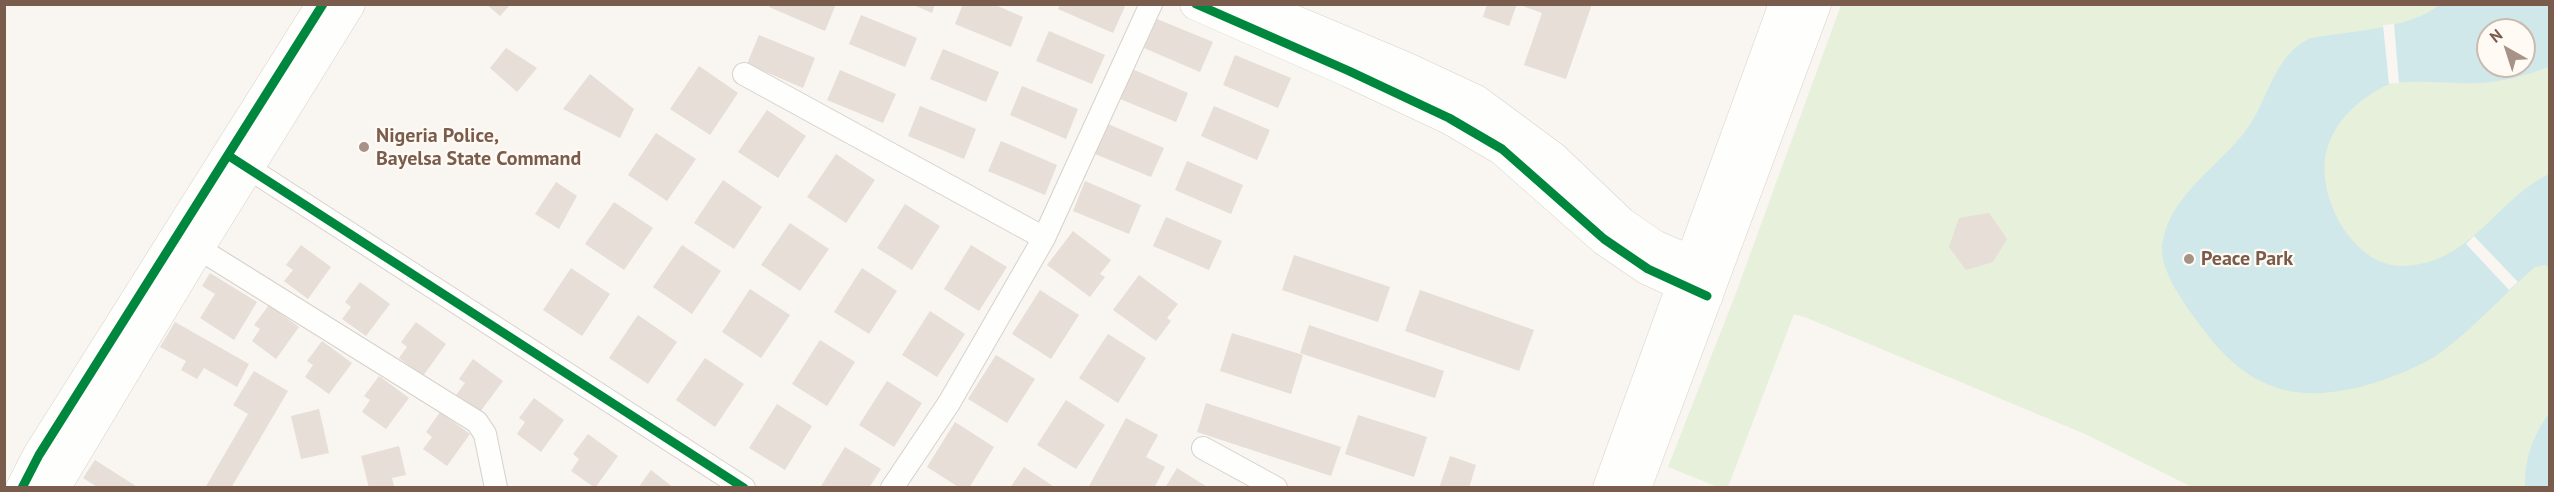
<!DOCTYPE html>
<html>
<head>
<meta charset="utf-8">
<style>
  body { margin:0 }
  #map { position:relative; width:2554px; height:492px; overflow:hidden; background:#f9f5f0; font-family:"PT Sans",sans-serif }
  canvas { display:block }
  .frame { position:absolute; inset:0; border:6px solid #7a5c4d; pointer-events:none }
  .north { position:absolute; left:2476px; top:18px; width:60px; height:60px; box-sizing:border-box; background:#fffaf3; border:2px solid #cabbb1; border-radius:50%; rotate:321deg; font-size:16px; font-weight:700; line-height:24px; text-align:center; color:#7a5c4d }
  .north::after { content:''; display:block; margin:auto; width:21px; height:27px; background:#a69286; clip-path:polygon(50% 0,100% 100%,50% 72%,0 100%) }
</style>
</head>
<body>
<div id="map">
<canvas width="2554" height="492"></canvas>
<div class="frame"></div>
<div class="north">N</div>
</div>
<script>
const c = document.querySelector('canvas').getContext('2d');
c.lineJoin = 'round';
function paint(path, color) {
  c.fillStyle = color;
  c.fill(path, 'evenodd');
}
function strokePath(path, color, width, dash) {
  c.strokeStyle = color;
  c.lineWidth = width;
  c.lineCap = dash ? 'butt' : 'round';
  c.setLineDash(dash || []);
  c.stroke(path);
}
function write(font, color, halo, rows, align = 'center') {
  c.font = font + ' "PT Sans",sans-serif';
  c.lineWidth = 4.5;
  c.setLineDash([]);
  c.textBaseline = 'middle';
  c.strokeStyle = halo;
  c.fillStyle = color;
  for (const [text, x, y, turn = 0] of rows) {
    c.save();
    c.translate(x, y);
    c.rotate((+turn || 0) * Math.PI / 180);
    c.textAlign = isNaN(turn) ? turn : align;
    if (halo) c.strokeText(text, 0, 0);
    c.fillText(text, 0, 0);
    c.restore();
  }
}
paint(new Path2D(`
  M1841,5H2549V487H2192L2085,434L1807,318L1794,314L1728,487H1718L1668,467L1736,293ZM2488,30H2524V66H2488Z`), '#e7f0db');
paint(new Path2D(`
  M2439,5H2549V67C2526,75 2504,82 2479,83C2455,85 2402,77 2383,87C2357,101 2336,120 2327,149C2314,194 2352,266 2402,266C2471,265 2495,200 2549,174V268L2545,265L2535,267C2504,294 2477,325 2444,350C2426,364 2404,372 2383,380C2306,406 2252,396 2203,329C2187,307 2156,269 2163,240C2172,193 2220,166 2247,129C2270,97 2272,58 2310,38C2346,32 2413,28 2439,5ZM2488,30H2524V66H2488Z
  M2549,413V487H2525C2525,457 2532,438 2549,413Z`), '#d0e8ea');
paint(new Path2D(`
  M2394,24L2399,83L2389,84L2383,25Z
  M2474,236L2518,282L2509,290L2466,244Z`), '#f9f5f0');
paint(new Path2D(`
  M486,4H511L500,16Z
  M770,4H836L825,31L769,7Z
  M911,4H935L932,13Z
  M963,4H993L1023,17L1011,47L955,24Z
  M1060,4H1126L1113,33L1058,9Z
  M1487,4H1517L1509,26L1483,17Z
  M1592,4L1566,79L1524,65L1542,13L1517,4Z
  M861,15L917,38L905,67L849,44Z
  M1157,19L1213,42L1200,72L1144,48Z
  M1049,31L1105,55L1092,84L1036,61Z
  M759,35L815,58L803,88L747,64Z
  M506,48L537,68L517,92L490,68Z
  M943,49L999,72L986,102L930,79Z
  M1235,55L1291,78L1278,108L1223,85Z
  M699,66L738,93L710,135L670,109Z
  M1132,69L1188,93L1176,122L1120,99Z
  M840,70L896,94L883,123L827,100Z
  M590,74L634,109L620,138L563,109Z
  M1022,86L1078,109L1066,139L1010,115Z
  M920,106L976,129L964,159L908,136Z
  M1214,106L1270,130L1257,160L1201,136Z
  M767,110L806,136L778,178L738,152Z
  M1108,124L1164,148L1151,177L1095,154Z
  M656,133L696,159L667,201L628,175Z
  M1001,141L1057,165L1045,195L988,171Z
  M836,154L875,180L846,223L807,197Z
  M1187,161L1243,185L1231,214L1175,190Z
  M723,180L762,207L734,249L694,223Z
  M1085,181L1141,205L1129,234L1073,211Z
  M556,182L577,196L559,229L535,214Z
  M614,202L653,228L624,270L585,244Z
  M905,204L940,226L912,270L877,248Z
  M1989,213L2007,239L1993,262L1966,270L1949,247L1959,218Z
  M1166,217L1222,241L1209,270L1153,246Z
  M790,223L829,249L800,291L761,265Z
  M1073,231L1111,260L1100,274L1105,277L1090,297L1047,265Z
  M301,245L331,267L308,299L284,281L293,270L286,265Z
  M682,245L721,271L692,314L653,287Z
  M971,245L1007,267L979,311L944,289Z
  M1294,255L1390,287L1378,322L1282,290Z
  M571,268L610,294L582,336L543,310Z
  M862,268L897,291L869,334L834,312Z
  M210,273L257,302L234,340L200,318L215,294L202,286Z
  M1139,275L1178,304L1167,318L1171,321L1156,341L1113,310Z
  M360,282L390,304L366,336L342,319L351,307L345,302Z
  M750,289L790,315L761,358L722,332Z
  M1040,290L1079,315L1051,359L1012,334Z
  M1420,290L1534,330L1519,371L1405,331Z
  M269,305L299,327L276,359L252,341L260,329L254,325Z
  M930,311L965,334L937,377L902,355Z
  M638,315L677,342L648,384L609,358Z
  M175,322L249,364L237,387L204,368L197,379L181,370L186,361L160,347Z
  M416,322L446,344L423,376L399,358L407,347L401,342Z
  M1309,325L1444,371L1435,398L1300,353Z
  M1232,333L1303,355L1291,394L1220,371Z
  M1108,334L1146,358L1118,403L1079,378Z
  M820,340L855,362L827,406L792,384Z
  M322,341L352,363L329,394L305,377L313,365L307,361Z
  M996,355L1035,379L1007,423L968,399Z
  M705,358L744,384L715,427L676,400Z
  M473,359L503,381L480,412L456,395L465,383L459,379Z
  M254,371L288,391L231,488H205L248,414L233,405Z
  M379,376L409,398L386,429L362,412L370,400L364,396Z
  M887,381L922,403L894,447L859,425Z
  M534,398L564,420L541,452L517,434L525,422L519,418Z
  M1066,400L1105,425L1076,469L1037,445Z
  M1206,403L1341,447L1331,476L1197,432Z
  M777,404L812,426L785,470L749,448Z
  M319,409L329,453L301,459L291,416Z
  M440,412L470,434L447,466L423,449L432,437L426,432Z
  M1358,415L1427,437L1414,477L1345,454Z
  M1126,418L1158,435L1146,457L1165,467L1154,488H1088Z
  M955,422L994,447L969,488H960L927,467Z
  M588,434L618,456L595,488L571,471L579,459L573,454Z
  M399,446L406,475L392,478L394,486L369,488L361,456Z
  M845,447L881,469L869,488H820Z
  M1450,456L1476,465L1469,488H1439Z
  M95,460L139,488H99L83,478Z
  M1024,467L1056,488H1010Z
  M1177,468L1209,488H1165Z
  M651,470L674,488H638Z`), '#e6ded7');
const street = new Path2D(`
  M744,74L1044,238
  M236,160L744,488
  M198,248L477,422L485,434L496,488
  M1203,448L1276,488
  M892,488L949,403L1044,238L1151,4`);
const secondary = new Path2D(`
  M1196,4L1349,71L1449,118L1502,149L1604,239L1648,269L1707,296
  M1253,4L1405,68L1476,101L1553,158L1621,223L1654,246L1691,262L1717,268
  M22,488L39,455L323,4
  M54,488L198,248L349,4
  M1609,488L1785,4
  M1635,488L1815,4`);
strokePath(street, '#d7d1cb', 24);
strokePath(secondary, '#d9d2cb', 33);
strokePath(street, '#fefefd', 22);
strokePath(secondary, '#fefefd', 32);
strokePath(new Path2D(`
  M1196,4L1349,71L1449,118L1502,149L1604,239L1648,269L1707,296
  M229,156L744,488
  M22,488L39,455L323,4`), '#00873e', 9);
for (const [x, y, r, color] of [
  [364,147,6,"#a69286"],
  [2189,259,6,"#a69286"]
]) {
  const dot = new Path2D();
  dot.arc(x, y, r, 0, 2 * Math.PI);
  c.fillStyle = color;
  c.fill(dot);
  strokePath(dot, '#fffaf3', 2);
}
write('bold 20px', '#7a5c4d', '#fffaf3', [
  ["Nigeria Police,",376,136],
  ["Bayelsa State Command",376,159],
  ["Peace Park",2201,259]
], 'left');
</script>
</body>
</html>
